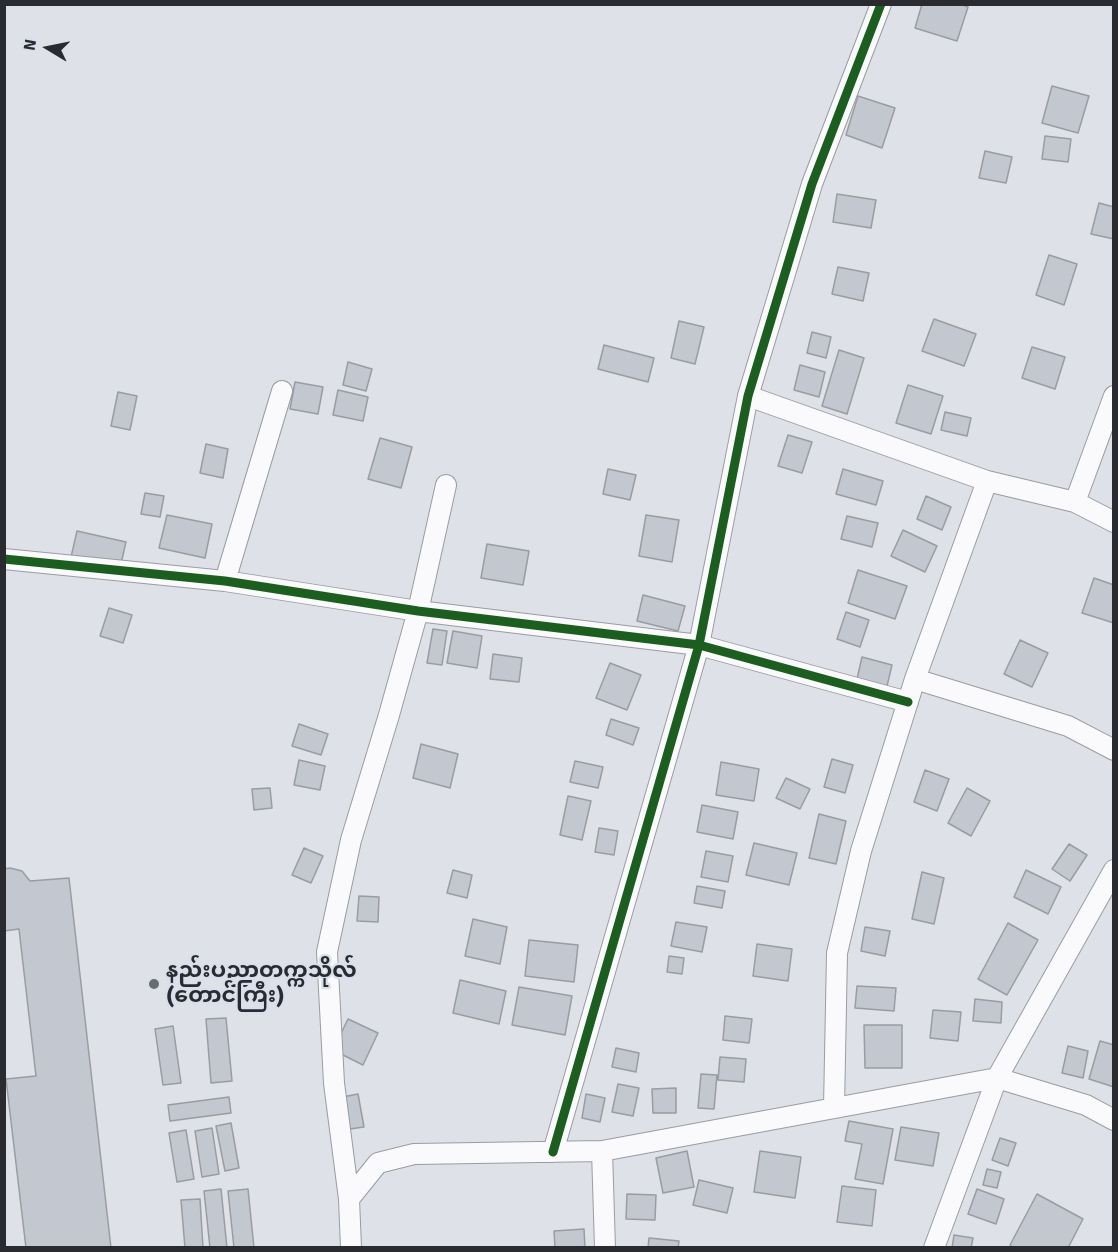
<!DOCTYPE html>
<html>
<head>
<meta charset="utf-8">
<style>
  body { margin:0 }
  #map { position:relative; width:1118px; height:1252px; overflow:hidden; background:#dee1e8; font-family:Signika,sans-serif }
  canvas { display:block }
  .frame { position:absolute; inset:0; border:6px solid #292b30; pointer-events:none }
  .north { position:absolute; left:18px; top:18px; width:60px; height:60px; -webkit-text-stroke:4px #dadfec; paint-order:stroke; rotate:280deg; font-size:16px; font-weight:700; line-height:24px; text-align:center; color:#292b30 }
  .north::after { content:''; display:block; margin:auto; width:21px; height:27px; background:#292b30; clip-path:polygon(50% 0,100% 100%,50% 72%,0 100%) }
</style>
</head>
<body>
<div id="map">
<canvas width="1118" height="1252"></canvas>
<div class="frame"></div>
<div class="north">N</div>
</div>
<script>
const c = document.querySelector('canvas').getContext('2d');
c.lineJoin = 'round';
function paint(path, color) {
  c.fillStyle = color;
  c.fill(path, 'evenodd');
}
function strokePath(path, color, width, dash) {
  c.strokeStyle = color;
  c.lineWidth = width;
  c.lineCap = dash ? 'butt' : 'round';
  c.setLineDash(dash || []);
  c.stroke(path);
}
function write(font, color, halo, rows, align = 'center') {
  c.font = font + ' Signika,"Noto Sans Myanmar",sans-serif';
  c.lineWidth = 4.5;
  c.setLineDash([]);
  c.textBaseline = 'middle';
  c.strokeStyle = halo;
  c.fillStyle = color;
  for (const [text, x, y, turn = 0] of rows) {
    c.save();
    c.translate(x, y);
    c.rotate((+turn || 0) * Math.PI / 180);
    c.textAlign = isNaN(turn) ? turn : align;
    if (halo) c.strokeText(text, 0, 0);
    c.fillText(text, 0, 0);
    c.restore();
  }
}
const building = new Path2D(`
  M922,4H960L968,7L957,41L915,28Z
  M1052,86L1089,96L1078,133L1042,123Z
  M858,96L895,108L882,148L846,135Z
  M1045,136L1071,139L1068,162L1042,159Z
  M985,151L1012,157L1006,183L979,178Z
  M837,194L876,200L871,228L833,222Z
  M1099,203L1114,207V239L1091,234Z
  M1049,255L1077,264L1064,305L1036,295Z
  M838,267L869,273L863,301L832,294Z
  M934,319L976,334L964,366L922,351Z
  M679,321L704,327L695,364L671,358Z
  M812,332L831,337L826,358L807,353Z
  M604,345L654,358L648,382L598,369Z
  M1032,347L1065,357L1055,389L1022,378Z
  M839,350L864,358L847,414L822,406Z
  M348,362L372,369L366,391L343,385Z
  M800,365L825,372L819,397L794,390Z
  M295,382L323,387L318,414L290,409Z
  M908,385L943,396L931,434L896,423Z
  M338,390L368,397L363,421L333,415Z
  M118,392L137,396L130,430L111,426Z
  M945,412L971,418L967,436L941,430Z
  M788,435L812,442L802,473L778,466Z
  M380,438L412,447L401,488L368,479Z
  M206,444L228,449L223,478L200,473Z
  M608,469L636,475L630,500L603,494Z
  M843,469L883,481L876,505L836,494Z
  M145,493L164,496L160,517L141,514Z
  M926,496L951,507L942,530L917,519Z
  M167,515L212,524L205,558L159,548Z
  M646,515L679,520L672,562L639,556Z
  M847,516L878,523L872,547L841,539Z
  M903,530L937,546L925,572L891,556Z
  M77,531L126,542L120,568L71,557Z
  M487,544L529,551L523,585L481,578Z
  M858,570L907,586L895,619L848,603Z
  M1094,578L1114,585V623L1082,613Z
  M643,595L685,606L678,631L637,621Z
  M109,608L132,615L123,643L100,636Z
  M846,612L869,620L860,647L837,639Z
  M433,629L447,631L442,665L427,663Z
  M453,631L482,636L477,668L447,663Z
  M1020,640L1048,653L1032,687L1004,674Z
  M493,654L522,658L519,682L490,679Z
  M862,657L892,665L887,686L857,679Z
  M610,663L641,675L627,710L596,698Z
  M611,719L639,728L633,745L606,735Z
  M299,724L328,734L321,755L292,746Z
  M421,744L458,754L450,788L413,778Z
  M832,759L853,765L845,793L824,787Z
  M299,760L325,766L320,790L294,785Z
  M575,761L603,767L598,788L570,782Z
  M721,762L759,769L754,801L716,795Z
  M925,770L949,779L937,811L914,802Z
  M786,778L810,789L800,809L776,798Z
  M270,788L272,808L254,810L252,789Z
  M967,788L990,801L971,836L948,823Z
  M568,796L591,801L582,840L560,835Z
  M702,805L738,812L733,839L697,832Z
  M819,814L846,821L836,864L809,858Z
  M599,828L618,831L614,855L595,852Z
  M754,843L797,853L789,885L746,875Z
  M1069,844L1087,855L1070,881L1052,869Z
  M304,848L323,856L311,883L292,875Z
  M706,851L733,856L728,882L701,877Z
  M10,868L22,871L30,881L69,878L111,1248H26L6,1079L36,1076L19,929L4,931V869Z
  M453,870L472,875L467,898L447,893Z
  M1026,870L1061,887L1048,914L1014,897Z
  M922,872L944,878L934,924L912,919Z
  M697,886L725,891L722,908L694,903Z
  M359,896L379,897L378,922L357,921Z
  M473,919L507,927L500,964L465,956Z
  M676,922L707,927L702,952L671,946Z
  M1008,923L1038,940L1007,995L978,979Z
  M865,927L890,931L885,956L861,951Z
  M529,940L578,945L574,982L525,976Z
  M757,944L792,949L788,981L753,976Z
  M669,956L684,958L682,974L667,972Z
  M460,980L506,991L499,1024L453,1013Z
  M857,986L896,988L894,1011L855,1008Z
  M519,987L572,996L565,1035L512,1025Z
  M975,999L1002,1002L1001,1023L973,1021Z
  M933,1010L961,1012L958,1041L930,1038Z
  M725,1016L752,1019L749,1043L723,1040Z
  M226,1018L232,1081L211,1083L206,1019Z
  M348,1019L378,1033L363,1065L333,1050Z
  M864,1025H902V1068H865Z
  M173,1026L181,1083L163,1085L155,1029Z
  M1100,1041L1114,1045V1087L1089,1079Z
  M1068,1046L1088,1051L1083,1078L1062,1073Z
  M616,1048L639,1053L636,1072L612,1067Z
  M720,1057L746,1059L744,1082L718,1080Z
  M701,1074L717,1075L714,1109L698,1108Z
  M618,1084L639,1088L633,1116L612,1112Z
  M676,1088V1113H653L652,1089Z
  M358,1094L364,1127L343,1130L337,1098Z
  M586,1094L605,1098L600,1122L582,1118Z
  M229,1097L231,1113L170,1121L168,1105Z
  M849,1121L893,1129L883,1184L855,1179L862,1144L845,1141Z
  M231,1123L239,1168L225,1171L216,1126Z
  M901,1127L939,1133L933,1166L895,1160Z
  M212,1128L219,1174L202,1177L195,1131Z
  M186,1130L194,1179L177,1182L169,1133Z
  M1000,1138L1016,1143L1008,1166L992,1160Z
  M687,1151L694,1187L663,1193L656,1158Z
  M760,1151L801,1157L795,1198L754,1192Z
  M987,1169L1001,1172L997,1188L983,1185Z
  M699,1180L733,1188L727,1213L693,1205Z
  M842,1186L876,1190L872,1226L837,1222Z
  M221,1189L227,1248H210L204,1191Z
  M248,1189L254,1248H234L228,1191Z
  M977,1189L1004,1199L996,1224L968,1214Z
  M627,1194L656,1195L655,1220L626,1219Z
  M1037,1194L1083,1219L1068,1248H1014L1010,1245Z
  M200,1199L203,1248H185L181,1200Z
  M584,1229L585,1248H555L554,1231Z
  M954,1235L973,1238L971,1248H952Z
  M649,1238L679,1241L678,1248H648Z`);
paint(building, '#c3c7d0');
strokePath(building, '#9a9ca2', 1.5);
const minor = new Path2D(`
  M748,396L987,481L1075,502L1114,522
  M1075,502L1114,396
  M4,559L225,581L418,611L699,645L908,702
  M225,581L282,391
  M915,679L1068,726L1114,750
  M834,1108L837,953L861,851L915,679L987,481
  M602,1151L605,1248
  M553,1152L699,645L748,396L812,184L881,4
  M349,1199L334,1083L327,952L351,840L389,715L418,611L446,485
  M351,1248L349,1199L378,1163L414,1154L602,1151L997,1078L1086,1105L1114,1120
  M934,1248L997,1078L1114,870`);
strokePath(minor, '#999ca1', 22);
strokePath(minor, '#fafafc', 20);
strokePath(new Path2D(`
  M4,559L225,581L418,611L699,645L908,702
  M553,1152L699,645L748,396L812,184L881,4`), '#1b5e20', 9);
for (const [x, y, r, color] of [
  [154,984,6,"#686b70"]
]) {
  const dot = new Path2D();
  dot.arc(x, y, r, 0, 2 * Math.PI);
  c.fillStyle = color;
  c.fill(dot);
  strokePath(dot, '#dadfec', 2);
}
write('bold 22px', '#292b30', '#dadfec', [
  ["နည်းပညာတက္ကသိုလ်",166,971],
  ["(တောင်ကြီး)",166,996]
], 'left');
</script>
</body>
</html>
